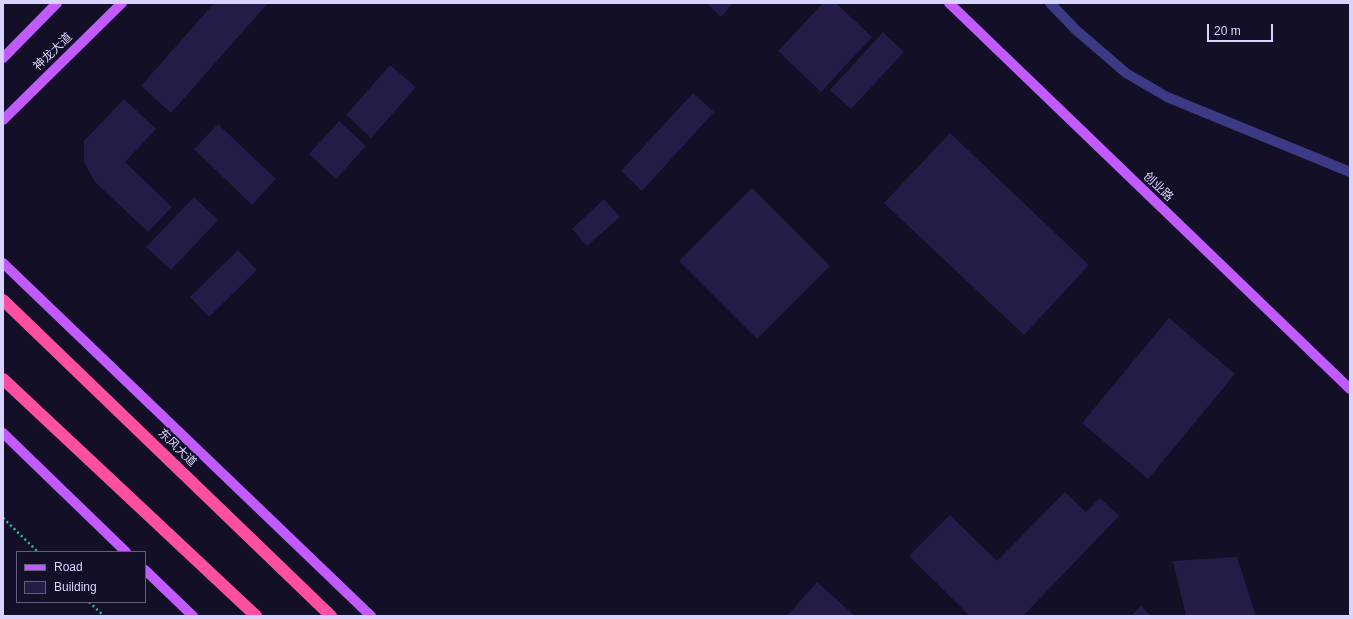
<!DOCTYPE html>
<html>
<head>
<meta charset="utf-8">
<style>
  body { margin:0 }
  #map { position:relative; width:1353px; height:619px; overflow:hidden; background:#130f26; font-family:Arial,sans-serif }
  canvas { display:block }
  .frame { position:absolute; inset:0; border:4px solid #d9d4ff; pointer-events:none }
  .legend { position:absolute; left:16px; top:551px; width:130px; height:52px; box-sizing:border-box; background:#130f26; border:1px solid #625e7d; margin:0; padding:5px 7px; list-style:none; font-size:12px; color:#d9d4ff }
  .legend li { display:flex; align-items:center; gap:8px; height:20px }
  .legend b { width:20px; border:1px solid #625e7d }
  .scale { position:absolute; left:1207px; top:24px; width:66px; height:18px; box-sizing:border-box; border:2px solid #d9d4ff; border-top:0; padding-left:5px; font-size:12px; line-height:14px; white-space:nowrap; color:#d9d4ff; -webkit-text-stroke:3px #130f26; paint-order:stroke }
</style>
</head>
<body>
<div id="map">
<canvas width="1353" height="619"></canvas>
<div class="frame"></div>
<ul class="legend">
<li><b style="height:5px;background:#c25bff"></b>Road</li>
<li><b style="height:11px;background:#241b47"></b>Building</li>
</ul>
<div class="scale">20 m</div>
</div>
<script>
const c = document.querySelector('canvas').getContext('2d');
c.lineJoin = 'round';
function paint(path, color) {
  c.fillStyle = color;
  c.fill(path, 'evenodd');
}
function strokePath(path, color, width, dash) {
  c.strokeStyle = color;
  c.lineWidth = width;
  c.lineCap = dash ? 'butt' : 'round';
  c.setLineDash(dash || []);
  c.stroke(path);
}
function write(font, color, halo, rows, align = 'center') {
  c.font = font + ' Arial,"Noto Sans SC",sans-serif';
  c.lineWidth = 4;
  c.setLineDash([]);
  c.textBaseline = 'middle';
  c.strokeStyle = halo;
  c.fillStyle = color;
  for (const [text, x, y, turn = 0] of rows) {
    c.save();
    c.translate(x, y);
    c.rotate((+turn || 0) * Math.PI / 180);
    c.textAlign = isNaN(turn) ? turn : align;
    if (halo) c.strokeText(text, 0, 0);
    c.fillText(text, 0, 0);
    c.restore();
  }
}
paint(new Path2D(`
  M214,3H268L171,113L141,86Z
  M706,3H733L721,17Z
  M823,3H836L872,37L821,92L778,51Z
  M883,32L904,52L851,109L830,90Z
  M390,65L416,87L371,138L346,115Z
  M693,93L714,112L642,191L621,171Z
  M124,99L156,129L125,162L172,207L148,232L95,182L84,162V141Z
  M339,121L366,146L336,179L309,154Z
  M218,124L276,179L252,205L194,149Z
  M950,133L1089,265L1024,335L884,203Z
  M752,188L830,266L757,339L679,261Z
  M194,197L218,220L171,270L146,247Z
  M604,199L620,217L587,246L572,229Z
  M238,250L257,270L209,317L190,297Z
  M1169,318L1235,374L1148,479L1082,423Z
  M1065,492L1086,512L1100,498L1119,516L1023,616H970L909,556L950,515L997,561Z
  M1237,557L1256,616H1186L1173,561Z
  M817,582L855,616H787Z
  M1141,606L1151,616H1131Z`), '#241b47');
strokePath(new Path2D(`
  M3,518L38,552
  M89,602L104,616`), '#2fb8b0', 2.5, [2, 3]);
strokePath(new Path2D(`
  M1050,3L1076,30L1126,73L1167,97L1350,172`), '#3d3a85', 10);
strokePath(new Path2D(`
  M949,3L1350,389
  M3,58L57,3
  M3,120L122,3
  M3,263L371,616
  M3,433L126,552
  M145,570L193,616`), '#c25bff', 10);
strokePath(new Path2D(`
  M3,300L331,616
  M3,379L256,616`), '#ff4fa3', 12);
write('12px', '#d9d4ff', '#130f26', [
  ["神龙大道",53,52,-44],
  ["创业路",1158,187,44],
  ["东风大道",177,448,44]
]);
</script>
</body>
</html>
